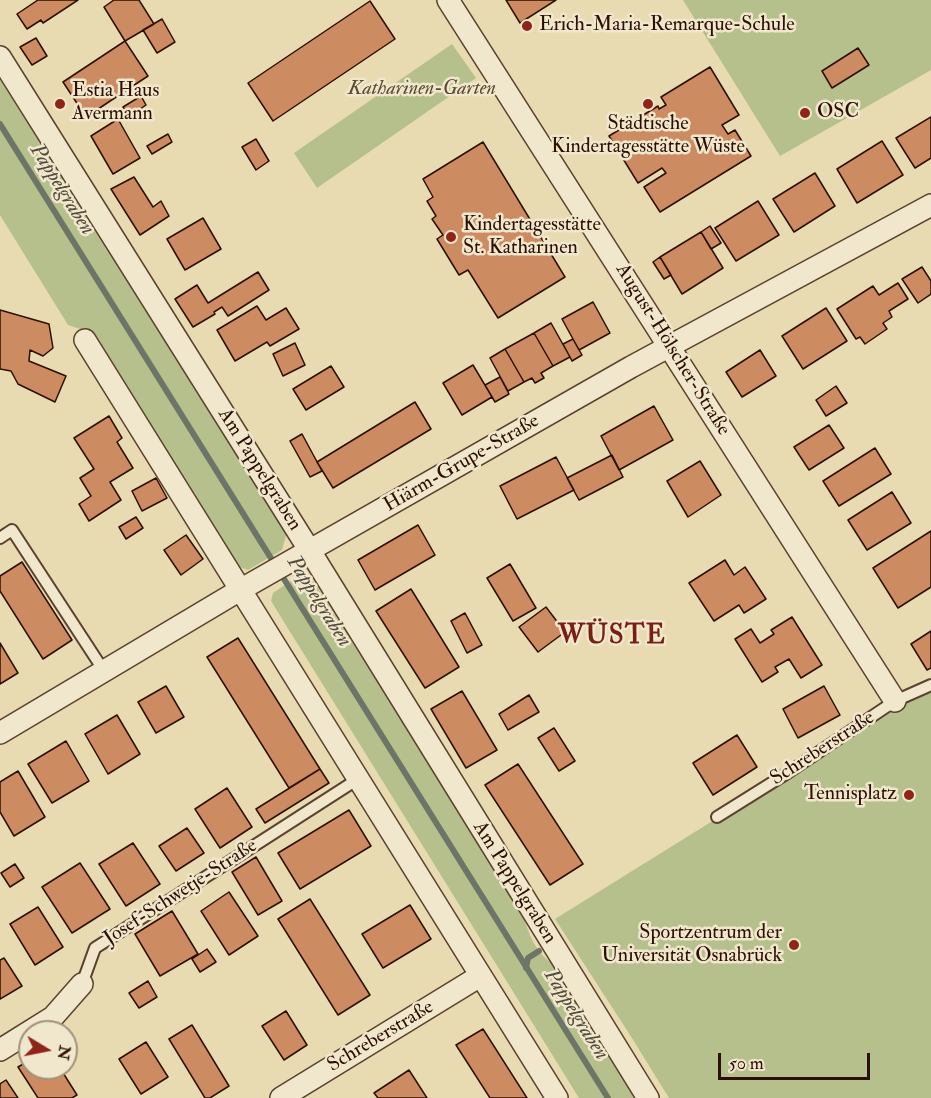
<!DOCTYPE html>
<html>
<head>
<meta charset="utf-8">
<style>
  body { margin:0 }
  #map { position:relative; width:931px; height:1098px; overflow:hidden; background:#e8dab1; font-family:"IM FELL Double Pica",serif }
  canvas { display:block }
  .north { position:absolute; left:18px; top:1020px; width:60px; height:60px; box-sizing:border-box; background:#f0e7cc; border:2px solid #a2917b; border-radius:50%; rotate:100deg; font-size:16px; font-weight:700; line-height:24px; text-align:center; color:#2c0f02 }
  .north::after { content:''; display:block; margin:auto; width:21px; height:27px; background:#8f2418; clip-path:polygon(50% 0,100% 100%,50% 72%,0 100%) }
  .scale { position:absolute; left:718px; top:1053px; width:152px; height:27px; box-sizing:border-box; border:3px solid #2c0f02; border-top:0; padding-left:8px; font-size:18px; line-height:21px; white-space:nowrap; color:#2c0f02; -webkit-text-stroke:4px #f0e7cc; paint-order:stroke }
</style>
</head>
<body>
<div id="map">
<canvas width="931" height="1098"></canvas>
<div class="north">N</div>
<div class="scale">50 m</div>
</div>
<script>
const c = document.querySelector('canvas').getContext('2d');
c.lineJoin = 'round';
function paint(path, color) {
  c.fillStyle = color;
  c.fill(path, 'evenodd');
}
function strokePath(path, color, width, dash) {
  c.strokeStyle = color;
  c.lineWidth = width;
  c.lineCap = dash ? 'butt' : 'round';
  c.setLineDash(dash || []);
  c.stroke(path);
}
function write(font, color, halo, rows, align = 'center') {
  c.font = font + ' "IM FELL Double Pica",serif';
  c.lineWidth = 5;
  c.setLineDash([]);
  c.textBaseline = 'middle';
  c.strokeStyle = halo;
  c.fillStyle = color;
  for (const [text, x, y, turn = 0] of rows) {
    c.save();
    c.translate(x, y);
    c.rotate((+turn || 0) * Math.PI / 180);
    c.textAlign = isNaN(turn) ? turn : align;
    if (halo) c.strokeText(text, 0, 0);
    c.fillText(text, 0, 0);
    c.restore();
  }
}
paint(new Path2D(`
  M683,0H931V70L780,156Z
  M452,44L476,78L317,188L294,153Z
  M0,73L287,532L282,550L248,570L237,566L89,332L68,325L0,215Z
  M298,576L314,582L522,912C528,932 536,956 556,965L639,1098H579L271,601L273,593Z
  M931,685V1098H669L630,1035L555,919Z`), '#b5c08c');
strokePath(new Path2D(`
  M0,124L608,1098
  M526,968L528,958L539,951`), '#6d7666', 6);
const building = new Path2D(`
  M38,0H78L43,23L41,20L27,29L17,14Z
  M114,0H139L154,24L125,41L104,7Z
  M506,0H556L520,23Z
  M370,1L395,39L273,121L248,83Z
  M162,19L175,42L157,53L143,30Z
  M36,38L47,56L32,65L20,47Z
  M125,41L148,76L86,117L63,82Z
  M858,48L869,65L832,88L822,71Z
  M710,67L739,115L722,125L728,134L735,130L751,156L660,212L644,187L666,173L662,168L638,183L609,136L658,106L659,109L666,105L661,97Z
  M141,96L146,105L129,117L123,107Z
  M931,117V158L915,168L896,138Z
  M118,119L140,158L113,174L91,136Z
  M168,134L172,142L152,154L147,146Z
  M256,139L269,161L256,170L242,147Z
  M882,141L903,175L857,203L837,169Z
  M483,142L565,277L498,318L468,270L459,275L437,239L443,235L432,219L436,216L427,201L433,197L423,179Z
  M815,173L835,206L794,232L773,199Z
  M134,177L153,207L161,201L169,216L140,235L111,189Z
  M758,201L779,235L736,261L715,228Z
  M203,218L221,249L185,270L167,239Z
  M710,226L721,243L711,249L701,232Z
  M701,232L723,268L682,294L660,257Z
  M660,257L671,275L664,279L653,262Z
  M922,267L931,281V294L918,303L902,279Z
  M258,272L269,290L228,316L222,307L214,312L215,314L193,327L175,299L197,285L208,303Z
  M898,283L908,299L889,311L892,317L883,323L887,329L865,344L860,337L856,339L837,309L873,286L879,295Z
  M593,302L610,333L579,350L562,319Z
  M257,306L266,320L286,308L299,329L270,346L267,342L235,361L217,330Z
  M826,308L847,341L803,369L782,336Z
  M0,310L49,324L53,348L43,356L30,350L29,361L66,376L55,402L18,384L11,371L0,369Z
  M551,323L570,357L553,366L534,333Z
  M534,333L553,366L541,373L544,378L535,383L532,378L524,382L505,349Z
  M573,339L582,355L572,361L563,344Z
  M295,343L305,365L283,376L273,354Z
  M505,349L524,382L508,391L490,358Z
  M760,350L776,376L742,397L726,372Z
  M473,365L492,397L462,415L443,383Z
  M331,366L344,387L306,410L293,389Z
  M500,377L509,394L495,402L485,385Z
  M836,386L847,403L826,416L816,400Z
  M415,402L431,429L333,488L317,462Z
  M654,406L673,440L619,470L601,436Z
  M109,416L122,438L117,442L133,468L110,482L121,500L89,521L79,504L91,496L80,478L94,469L74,438Z
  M829,425L844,448L809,470L794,447Z
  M302,434L322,471L310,477L290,441Z
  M875,448L891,474L839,506L823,481Z
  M612,455L623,477L579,500L567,478Z
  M556,457L574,490L517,519L500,486Z
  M700,461L721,495L688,517L667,481Z
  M156,478L167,498L142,511L132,491Z
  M892,492L911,523L867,550L848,520Z
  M136,517L143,528L126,539L119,527Z
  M418,525L435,555L375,590L358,560Z
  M931,531V587L898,608L873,568Z
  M186,535L203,559L181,575L164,550Z
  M725,560L734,575L745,567L766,599L744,613L739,605L714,621L689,583Z
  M22,562L72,640L43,659L0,591V576Z
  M510,564L536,608L513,621L487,578Z
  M411,589L459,667L425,688L376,611Z
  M546,607L565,632L538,652L519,627Z
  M465,613L482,645L467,653L451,621Z
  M792,617L822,665L801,678L789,659L775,667L778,672L762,682L735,639L751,629L760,643L774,634L771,630Z
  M931,631V668L927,670L911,644Z
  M238,638L320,769L289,788L207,657Z
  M0,643L18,673L0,684Z
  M166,686L184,717L156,733L138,702Z
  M824,686L840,715L798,738L783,709Z
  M462,691L497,750L466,768L431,709Z
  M529,695L539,712L508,730L499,714Z
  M117,715L140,754L108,774L85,734Z
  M554,728L575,761L559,771L538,738Z
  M737,735L757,767L713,795L693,763Z
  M66,741L89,781L52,803L28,764Z
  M518,764L583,864L550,885L485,785Z
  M320,769L329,783L265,823L256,809Z
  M18,771L45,817L14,836L0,812V782Z
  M227,788L252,827L220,848L195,809Z
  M349,810L371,846L300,889L278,853Z
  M187,828L204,853L176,871L159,846Z
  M133,843L160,884L126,906L99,864Z
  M256,857L282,901L258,915L232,872Z
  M80,863L110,909L72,933L42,887Z
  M15,864L24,878L10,887L1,873Z
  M229,892L258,936L229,955L201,911Z
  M310,899L370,995L338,1015L278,919Z
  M410,905L431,939L383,968L362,934Z
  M38,907L63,947L35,965L10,924Z
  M172,911L198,954L160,976L135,934Z
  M207,949L216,962L200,972L192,959Z
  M4,958L22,986L0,999V960Z
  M148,981L157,997L139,1008L129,993Z
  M286,1011L307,1045L284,1060L262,1026Z
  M192,1025L229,1086L210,1098H205L169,1039Z
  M483,1029L527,1098H490L456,1045Z
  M146,1042L168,1077L141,1094L119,1059Z
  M30,1060V1068H40L42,1070L45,1068H60L77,1095L72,1098H38L18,1067Z
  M409,1070L427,1098H378L374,1093Z
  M6,1080L18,1098H0V1084Z`);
paint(building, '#cd8b62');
strokePath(building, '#2c0f02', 1.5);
const service = new Path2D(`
  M0,538L12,530L104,671
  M717,817L789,772L895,701L931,685
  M82,984L95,948L358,779`);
const minor = new Path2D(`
  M448,0L895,701
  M0,57L310,551L648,1098
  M85,340L557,1098
  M0,733L240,590L631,367L931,205
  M0,1050L53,1017L82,984
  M281,1098L480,976`);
strokePath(service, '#5b422e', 14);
strokePath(minor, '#5b422e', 24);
strokePath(service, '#f0e7cc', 10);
strokePath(minor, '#f0e7cc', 21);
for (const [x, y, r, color] of [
  [527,26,6,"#8f2418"],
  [60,104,6,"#8f2418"],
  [648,104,6,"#8f2418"],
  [805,113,6,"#8f2418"],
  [451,237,6,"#8f2418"],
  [909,795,6,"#8f2418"],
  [794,945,6,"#8f2418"]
]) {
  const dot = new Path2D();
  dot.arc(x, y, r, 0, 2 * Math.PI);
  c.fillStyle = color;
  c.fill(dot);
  strokePath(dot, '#f0e7cc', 2);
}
write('20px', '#2c0f02', '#f0e7cc', [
  ["Erich-Maria-Remarque-Schule",539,26],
  ["Estia Haus",72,92],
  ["Avermann",72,115],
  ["OSC",817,113],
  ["Städtische",648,125,"center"],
  ["Kindertagesstätte Wüste",648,148,"center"],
  ["Kindertagesstätte",463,226],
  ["St. Katharinen",463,249],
  ["Tennisplatz",897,795,"right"],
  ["Sportzentrum der",782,934,"right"],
  ["Universität Osnabrück",782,957,"right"]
], 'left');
write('italic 20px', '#5c4d32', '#f0e7cc', [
  ["Katharinen-Garten",422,90]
]);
write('20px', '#2c0f02', '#f0e7cc', [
  ["August-Hölscher-Straße",672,350,58],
  ["Hiärm-Grupe-Straße",462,464,-30],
  ["Am Pappelgraben",259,470,58],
  ["Schreberstraße",823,749,-33],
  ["Am Pappelgraben",514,883,58],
  ["Josef-Schwetje-Straße",181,893,-33],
  ["Schreberstraße",381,1037,-31]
]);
write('italic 21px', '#524b3c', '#f0e7cc', [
  ["Pappelgraben",61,190,58],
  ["Pappelgraben",318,602,58],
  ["Pappelgraben",575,1015,58]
]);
c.letterSpacing = '1.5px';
write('bold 26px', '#7a1f14', '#f0e7cc', [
  ["WÜSTE",612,637]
]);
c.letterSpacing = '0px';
</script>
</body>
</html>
